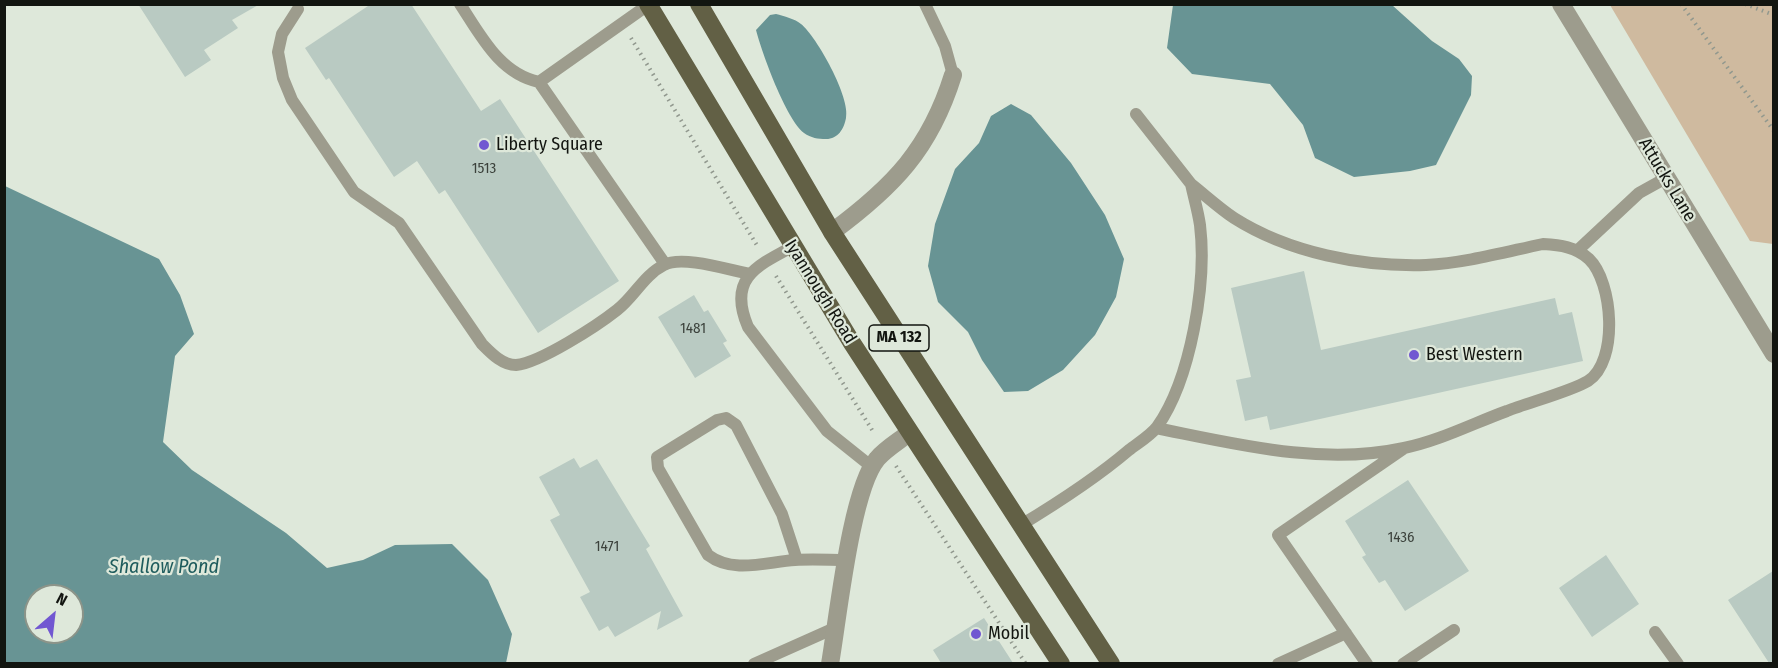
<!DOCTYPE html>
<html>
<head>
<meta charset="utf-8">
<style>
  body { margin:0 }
  #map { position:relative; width:1778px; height:668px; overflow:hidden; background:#dee8da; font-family:"Fira Sans Condensed",sans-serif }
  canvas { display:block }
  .frame { position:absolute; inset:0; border:6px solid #121510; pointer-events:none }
  .north { position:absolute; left:24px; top:584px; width:60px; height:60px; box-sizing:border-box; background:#dee8da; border:2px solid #8c9489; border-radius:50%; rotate:28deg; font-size:16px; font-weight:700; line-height:24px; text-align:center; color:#121510 }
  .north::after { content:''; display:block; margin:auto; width:21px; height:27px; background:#7157d1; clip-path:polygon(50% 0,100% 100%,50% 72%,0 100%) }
</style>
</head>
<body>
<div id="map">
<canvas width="1778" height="668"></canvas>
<div class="frame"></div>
<div class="north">N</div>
</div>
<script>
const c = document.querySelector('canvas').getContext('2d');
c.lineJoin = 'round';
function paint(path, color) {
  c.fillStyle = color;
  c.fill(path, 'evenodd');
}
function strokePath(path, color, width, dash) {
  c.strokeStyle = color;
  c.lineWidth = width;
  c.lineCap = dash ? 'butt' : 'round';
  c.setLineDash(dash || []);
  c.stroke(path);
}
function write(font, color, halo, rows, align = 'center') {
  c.font = font + ' "Fira Sans Condensed",sans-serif';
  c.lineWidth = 4.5;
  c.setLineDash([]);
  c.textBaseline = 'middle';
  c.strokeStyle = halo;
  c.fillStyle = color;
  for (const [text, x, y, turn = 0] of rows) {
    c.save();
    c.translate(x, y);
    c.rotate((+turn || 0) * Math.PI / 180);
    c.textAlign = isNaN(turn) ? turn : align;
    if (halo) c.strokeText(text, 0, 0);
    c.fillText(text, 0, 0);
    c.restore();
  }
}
paint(new Path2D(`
  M1610,5H1773V244L1750,241Z`), '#cfba9f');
paint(new Path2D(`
  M1173,5H1392L1432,41L1459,59L1472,76L1471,95L1436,165L1410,171L1354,177L1315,158L1303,125L1270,84L1192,74L1167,48Z
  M776,14C784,16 795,19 801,24C817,37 851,98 846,118C844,129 838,139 826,139C818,139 811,138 804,133C786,119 762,53 756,30L770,15Z
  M1011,104L1031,115L1071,163L1105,215L1124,259L1116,297L1095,335L1063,370L1028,391L1004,392L982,360L968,332L938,302L928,266L935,224L955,169L979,143L991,116Z
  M5,186L159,259L180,295L194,334L175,356L163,442L192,470L286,533L327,568L363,560L395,545L452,544L488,580L512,634L506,663H5ZM36,596H72V632H36Z`), '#689494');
paint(new Path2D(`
  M138,4H260L232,20L238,28L204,50L211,60L185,77Z
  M371,4H411L481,111L500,99L619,281L538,333L445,190L439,194L417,161L394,177L329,78L326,80L305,48Z
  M1304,271L1321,350L1555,298L1559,315L1572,312L1583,361L1270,430L1267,416L1245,421L1236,380L1251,377L1231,288Z
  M694,295L704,312L708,310L727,341L723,343L731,356L695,378L658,317Z
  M574,458L580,468L597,459L650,546L646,549L683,616L657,630L661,611L615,637L608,626L599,631L580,597L590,592L550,520L560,515L539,477Z
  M1408,480L1469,571L1405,611L1385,580L1379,583L1362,557L1366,555L1345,521Z
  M1606,555L1639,604L1592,637L1559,588Z
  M1773,571V663H1769L1728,600Z
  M984,618L1013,663H941L933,650Z`), '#b9cac2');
strokePath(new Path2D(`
  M1681,4L1774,131
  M1745,4L1774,15
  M631,38L758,247
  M776,276L874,433
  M896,466L1026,664`), '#91988e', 4, [1.5, 4.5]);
strokePath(new Path2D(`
  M460,4C481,36 500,74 539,82L648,5
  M925,4L945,46L953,75
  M298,9L282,34L278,52L283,78L292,100L354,192L399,223L482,344C491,353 502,365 516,365C540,363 598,325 617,310C634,297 644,275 664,265C682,255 729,270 750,274
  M539,82L665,264
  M1136,114L1191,184
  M792,247C754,267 728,280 748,327L827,431L872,467
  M1578,250L1639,193L1666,178
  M1021,525C1059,502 1095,479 1129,450C1138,443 1150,436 1157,427C1191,379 1207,282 1200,225C1198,211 1194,198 1191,184C1205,195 1219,208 1234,218C1289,253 1362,267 1426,265C1465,263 1505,252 1543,244C1560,245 1576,247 1589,259C1613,282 1619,361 1588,381C1572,391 1527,403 1507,411C1474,423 1439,441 1404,448C1322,466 1236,444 1156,428
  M797,560L782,514L736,425L726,418L717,420L657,457L658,468L708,555C733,574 766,562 795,560C812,559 830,560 847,560
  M1655,632L1678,664
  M754,664L837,627
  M1278,664L1346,633
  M1367,664L1278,535L1403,449
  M1403,664L1454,630`), '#9d9c8d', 12);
strokePath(new Path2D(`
  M1561,4L1774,354
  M832,232C893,187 930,149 953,75
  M830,664C838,618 851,490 877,459C885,449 899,441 909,433`), '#9d9c8d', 18);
strokePath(new Path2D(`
  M648,4L852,343L1061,664
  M699,4L832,232L1111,664`), '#626045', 18);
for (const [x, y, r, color] of [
  [484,145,6,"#7157d1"],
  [1414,355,6,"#7157d1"],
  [976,634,6,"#7157d1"]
]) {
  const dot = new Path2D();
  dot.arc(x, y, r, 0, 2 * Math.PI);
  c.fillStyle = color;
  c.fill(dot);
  strokePath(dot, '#dee8da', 2);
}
write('15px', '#3c423c', null, [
  ["1513",484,169],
  ["1481",693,329],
  ["1436",1401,538],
  ["1471",607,547]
]);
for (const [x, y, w] of [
  [899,338,60]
]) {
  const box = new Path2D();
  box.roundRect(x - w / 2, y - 13, w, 26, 4.5);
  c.fillStyle = '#dee8da';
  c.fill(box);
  strokePath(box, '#121510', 1.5);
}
write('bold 16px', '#121510', null, [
  ["MA 132",899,338]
]);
write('18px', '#121510', '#dee8da', [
  ["Liberty Square",496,145],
  ["Best Western",1426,355],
  ["Mobil",988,634]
], 'left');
write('18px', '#121510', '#dee8da', [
  ["Attucks Lane",1667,180,59],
  ["Iyannough Road",820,292,58]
]);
write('italic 20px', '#1e5c5d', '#dee8da', [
  ["Shallow Pond",164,567]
]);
</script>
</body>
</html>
